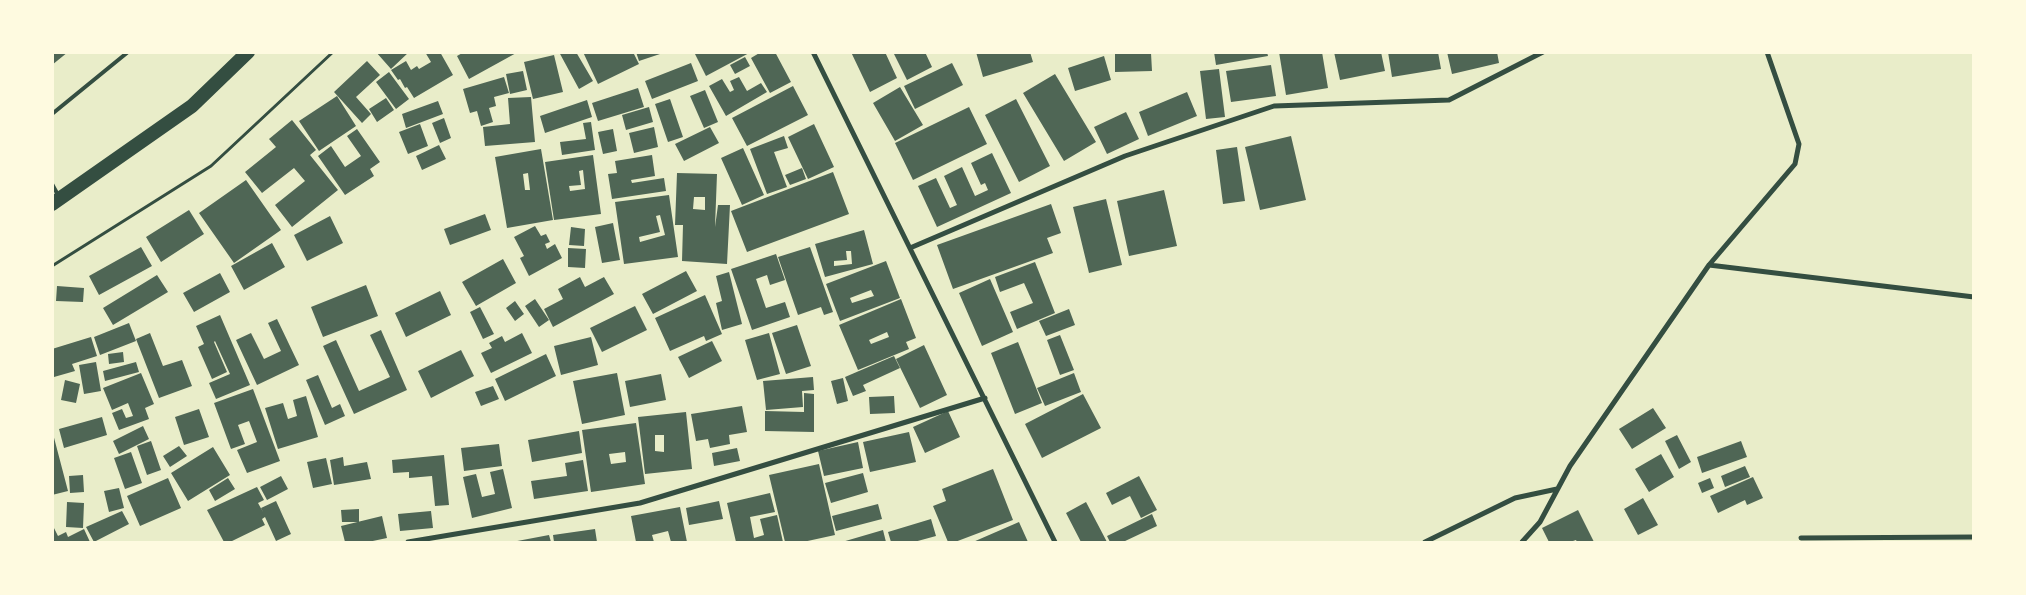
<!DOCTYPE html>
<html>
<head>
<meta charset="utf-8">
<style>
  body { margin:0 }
  #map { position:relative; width:2026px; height:595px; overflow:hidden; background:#e9edc9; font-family:"Archivo Narrow",sans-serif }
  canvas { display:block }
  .frame { position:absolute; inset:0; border:54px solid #fefae0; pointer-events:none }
</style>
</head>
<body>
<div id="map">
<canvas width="2026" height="595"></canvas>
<div class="frame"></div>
</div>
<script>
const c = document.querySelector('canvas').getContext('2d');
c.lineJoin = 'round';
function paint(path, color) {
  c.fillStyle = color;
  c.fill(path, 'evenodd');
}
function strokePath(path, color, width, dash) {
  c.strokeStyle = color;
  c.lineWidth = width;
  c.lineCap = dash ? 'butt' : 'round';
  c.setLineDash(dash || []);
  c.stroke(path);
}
paint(new Path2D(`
  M52,52H68L52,65Z
  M376,52H409L391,69Z
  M425,52H440L453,75L414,98L407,87L405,88L400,79L398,80L391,70L406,61L411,70L417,66L419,69L431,62Z
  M464,52H518L469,79L457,56Z
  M559,52H576L593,81L579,89Z
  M583,52H633L639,64L598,84Z
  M636,52H663V53L639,61Z
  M694,52H751L706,76Z
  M761,52H775L791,82L770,93L751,58Z
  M851,52H885L897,78L870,92Z
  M893,52H925L932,67L907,80Z
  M976,52H1030L1033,62L983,77Z
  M1214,52H1267L1268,56L1216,65Z
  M1279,52H1322L1328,88L1286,95Z
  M1334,52H1381L1385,71L1340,80Z
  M1388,52H1438L1441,69L1392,77Z
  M1447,52H1497L1499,63L1452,74Z
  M1151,53L1152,71L1115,72V54Z
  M554,55L563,92L533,99L524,62Z
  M1104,56L1111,80L1075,91L1068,68Z
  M745,57L750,66L735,74L730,65Z
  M367,61L380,75L356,97L371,114L362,123L334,92Z
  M691,63L698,81L652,99L645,81Z
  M952,63L963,85L915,109L904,86Z
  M1271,65L1276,96L1231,102L1226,71Z
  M1219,69L1225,117L1206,119L1200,71Z
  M523,71L527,90L510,94L506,74Z
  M389,72L409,99L396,109L376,82Z
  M1055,74L1096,142L1064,161L1023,93Z
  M504,77L509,93L494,97L496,106L489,108L493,122L481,126L477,111L470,113L463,89Z
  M739,77L747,91L761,83L767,92L726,116L709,86L722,79L730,92L734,90L730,81Z
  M793,86L808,115L747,146L732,118Z
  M900,87L923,125L895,141L873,103Z
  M638,88L644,107L598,121L592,103Z
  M705,90L718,122L704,128L690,96Z
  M1187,92L1197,116L1148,136L1139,112Z
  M337,96L356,126L319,151L299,121Z
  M531,97L535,142L485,146L483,127L510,124L508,98Z
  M386,98L394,110L377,122L369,109Z
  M670,99L683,137L668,142L655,104Z
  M1016,99L1050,166L1019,182L985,115Z
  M587,100L592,117L545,133L540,116Z
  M438,101L443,114L406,128L402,114Z
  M649,107L653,122L626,130L622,115Z
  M969,107L987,144L913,180L895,143Z
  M1126,112L1139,139L1107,154L1094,127Z
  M444,118L451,138L440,143L432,123Z
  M292,120L316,150L310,155L338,190L292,227L275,205L305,181L294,168L262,193L245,172L276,147L269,139Z
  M591,122L595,150L562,155L560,142L586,139L583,123Z
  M420,124L428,146L408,154L399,132Z
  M814,124L834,167L808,179L788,137Z
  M654,127L658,147L634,153L629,133Z
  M710,127L719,143L684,161L675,144Z
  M357,129L380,162L370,169L374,176L345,195L318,156L331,146L345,167L361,156L347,136Z
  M613,129L617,151L603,154L598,132Z
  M784,136L788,148L774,152L787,187L767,194L750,149Z
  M1291,136L1306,200L1260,210L1245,147Z
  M439,145L446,159L422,170L416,156Z
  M1237,147L1245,201L1223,204L1216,150Z
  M743,148L764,195L742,205L721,158Z
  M541,149L553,220L507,228L495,157ZM528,173L530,190H525L523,174Z
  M992,153L1011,193L937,227L918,186L936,178L950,208L957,205L944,176L962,167L975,196L988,190L985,183L981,185L971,163Z
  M593,155L601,214L554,220L545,162ZM583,170L585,189L570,191L569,186L581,185L579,171Z
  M652,155L655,176L631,180L632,183L664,178L666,191L612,199L608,174L617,173L615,161Z
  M802,168L806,179L790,185L785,175Z
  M833,172L849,214L747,252L731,211Z
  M677,173L717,174L715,227L718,205H730L727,264L682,261L683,225H675ZM694,197H705V210L693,209Z
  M246,180L281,230L234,263L199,213Z
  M1164,190L1177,246L1129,256L1117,201Z
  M669,195L678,257L624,264L615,202ZM660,215L665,235L640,242L639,237L660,232L656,216Z
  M1106,199L1122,265L1089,273L1073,207Z
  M1051,204L1061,233L1047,238L1053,253L953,289L937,245Z
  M189,210L204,234L161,262L146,237Z
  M485,214L491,230L450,245L444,229Z
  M330,216L343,243L307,261L294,235Z
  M613,223L620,260L602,263L595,227Z
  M535,226L541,236L546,234L550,242L545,244L547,249L555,244L562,258L529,276L520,258L524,256L514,237Z
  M571,227L585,229L584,246L569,245Z
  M864,230L873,264L825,277L815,244ZM846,251H851L852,264L834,266V261L847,260Z
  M272,243L285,267L244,290L231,266Z
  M141,247L152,266L99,295L89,276Z
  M810,247L833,312L824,315L821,307L798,315L778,257Z
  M568,248L586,249L585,268L568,267Z
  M776,254L785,280L770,285L767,275L756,279L766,308L785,302L790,317L752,330L731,269Z
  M503,259L516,283L476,306L462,282Z
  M886,261L900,298L840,321L826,284ZM871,290L874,296L852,303L850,298Z
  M1035,262L1055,313L1017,329L1010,312L1033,303L1024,283L1000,292L995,277Z
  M686,271L697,291L653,314L642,294Z
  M729,272L742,324L722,330L716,303L722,301L716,276Z
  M220,273L230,292L194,312L183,293Z
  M157,275L168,292L113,325L103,308Z
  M580,277L585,287L604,277L614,294L553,327L544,309L563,299L558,289Z
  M990,279L1013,332L982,346L959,293Z
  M366,285L378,316L323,337L311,307Z
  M57,286L84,288L83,302L56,301Z
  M440,291L451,315L406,337L395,313Z
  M705,295L722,334L706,341L704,336L670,351L655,318Z
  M535,299L549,320L539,327L525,306Z
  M901,299L916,338L906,342L909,349L858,370L839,325ZM887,332L889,337L871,344L869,340Z
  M515,301L524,314L515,321L506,308Z
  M635,306L647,330L602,352L590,328Z
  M480,307L494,334L483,339L470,312Z
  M1069,309L1075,325L1046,336L1039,321Z
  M220,315L250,385L216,399L209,383L230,374L215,341L214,342L227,372L212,379L198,347L204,344L196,326Z
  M277,319L299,365L257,385L236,340L251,333L264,359L281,351L268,323Z
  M129,323L136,341L100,355L94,337Z
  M797,325L811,366L786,374L772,333Z
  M381,330L407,390L354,414L323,346L336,340L359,391L390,377L370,335Z
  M150,333L163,366L182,360L192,386L159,398L136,339Z
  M522,333L532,353L491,373L481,353L492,348L489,343L502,336L505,342Z
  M769,333L780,374L757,380L745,340Z
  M1060,335L1074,370L1060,375L1047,340Z
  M91,337L97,356L72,364L75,371L54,377L52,349Z
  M591,337L598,365L561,375L554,346Z
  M712,341L722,361L689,378L678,357Z
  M1018,342L1042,403L1015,414L991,353Z
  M924,345L947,395L920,408L896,359Z
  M461,350L474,376L431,398L418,371Z
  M123,352L124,362L109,364L108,354Z
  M546,354L556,376L505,401L495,379Z
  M894,356L900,368L863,385L866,391L853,396L845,377Z
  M96,362L101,391L84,394L79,365Z
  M136,362L139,372L105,381L103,371Z
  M141,373L154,404L145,408L149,419L119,430L112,413L122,409L126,418L133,416L128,403L112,410L103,388Z
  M617,373L625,415L582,424L573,381Z
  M1074,373L1081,392L1045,406L1037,388Z
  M661,374L666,400L630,407L625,381Z
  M318,375L332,408L340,404L345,416L325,425L306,380Z
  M813,377L814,390L802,391L803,407L766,410L763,381Z
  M843,378L848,401L837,404L831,381Z
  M65,380L80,384L76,403L61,400Z
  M493,386L499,399L481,406L475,392Z
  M253,389L280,461L247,473L237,450L257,442L249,421L238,425L245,444L231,449L214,403Z
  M804,393L814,394V432L765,431V411L804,412Z
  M1083,394L1101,428L1042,458L1025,424Z
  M306,396L318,437L278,449L265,408L283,403L288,419L297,416L293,400Z
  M894,396L895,413L870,414L869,397Z
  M742,406L747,432L729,435L730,444L710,448L708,439L696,441L691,414Z
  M1653,408L1666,428L1632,449L1619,429Z
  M199,409L209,437L184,445L175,417Z
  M948,411L960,437L925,453L913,427Z
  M686,412L692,469L645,474L638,417ZM655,435H664V452L655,451Z
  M102,417L107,435L64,448L59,429Z
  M636,423L645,484L591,492L582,430ZM625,452L626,462L611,464L609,454Z
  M143,426L149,439L119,454L113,441Z
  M52,430L68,491L52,495Z
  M579,431L582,453L532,462L528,440Z
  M909,432L916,462L870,472L863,442Z
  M1677,435L1691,462L1679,469L1665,441Z
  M151,441L161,470L147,475L137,446Z
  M1741,441L1747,457L1702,473L1697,457Z
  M858,442L863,468L824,476L818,451Z
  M499,444L502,466L464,471L461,448Z
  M179,446L187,456L170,467L163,456Z
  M213,447L230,475L188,501L171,473Z
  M737,448L740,461L714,466L712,453Z
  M131,452L142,483L125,489L114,458Z
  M1661,454L1674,477L1649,492L1635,469Z
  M444,455L449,505L435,506L432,476L409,478V472L393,473L392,460Z
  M343,457L344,466L367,462L371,479L334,485L330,460Z
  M326,458L332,484L313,488L307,462Z
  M583,460L588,491L534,499L531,481L567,476L565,463Z
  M819,464L835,535L803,542H785L769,475Z
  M1745,466L1750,477L1725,487L1721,476Z
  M503,469L512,508L472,518L463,477L476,474L482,497L495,494L490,472Z
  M993,469L1013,520L955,542H948L933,506L946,501L942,489Z
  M863,473L868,492L831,503L825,483Z
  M83,475L84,492L70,493L69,476Z
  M281,476L288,489L267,500L260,487Z
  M1139,476L1157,510L1141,518L1130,496L1112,505L1106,493Z
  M1753,477L1763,498L1747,505L1745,500L1718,513L1710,496Z
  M168,478L181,508L140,526L127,496Z
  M228,478L235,489L215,501L209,490Z
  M1710,478L1714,488L1702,493L1698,483Z
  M257,487L264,500L258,503L263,512L261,508L276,501L291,534L276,541L265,517L262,519L265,525L230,542H224L207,510Z
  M119,488L124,508L109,512L104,491Z
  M770,493L775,512L750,517L754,538L764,535L760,519L777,515L783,542H736L727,503Z
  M1643,498L1658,525L1638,535L1624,509Z
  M719,501L723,519L689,525L686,508Z
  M67,502L84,503L83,528L66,527Z
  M1086,502L1107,542H1081L1066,513Z
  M878,504L882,519L836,531L832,516Z
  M680,507L687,542H671L668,531L652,535L654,542H636L631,516Z
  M359,509V522H342L341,510Z
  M1578,510L1594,542H1577L1576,540L1570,542H1549L1542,528Z
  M122,511L129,524L94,542L86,527Z
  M431,511L433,528L400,531L398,514Z
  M1152,514L1157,526L1123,542H1110L1107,536Z
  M382,516L387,538L368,542H345L341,526Z
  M931,519L936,536L914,542H891L888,532Z
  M1019,522L1028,542H973Z
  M52,524L58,536L66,532L68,537L84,529L90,542H52Z
  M595,529L597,542H554L553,535Z
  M883,530L886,542H842Z
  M549,535L551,542H512Z`), '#4f6655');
strokePath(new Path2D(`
  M52,266L211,166L333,52`), '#344e41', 3);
strokePath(new Path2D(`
  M52,114L128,52
  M52,184L58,195`), '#344e41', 4);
strokePath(new Path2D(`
  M813,52L1055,542
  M910,248L1125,156L1274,106L1449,100L1543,52
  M1709,265L1974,297
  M1801,538L1974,537
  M408,542L640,503L985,398
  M1425,542L1515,498L1557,489
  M1522,542L1540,522L1570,466L1709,265L1795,164L1799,144L1767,52`), '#344e41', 5);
strokePath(new Path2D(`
  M52,204L192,106L248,52`), '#344e41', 14);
</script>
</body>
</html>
